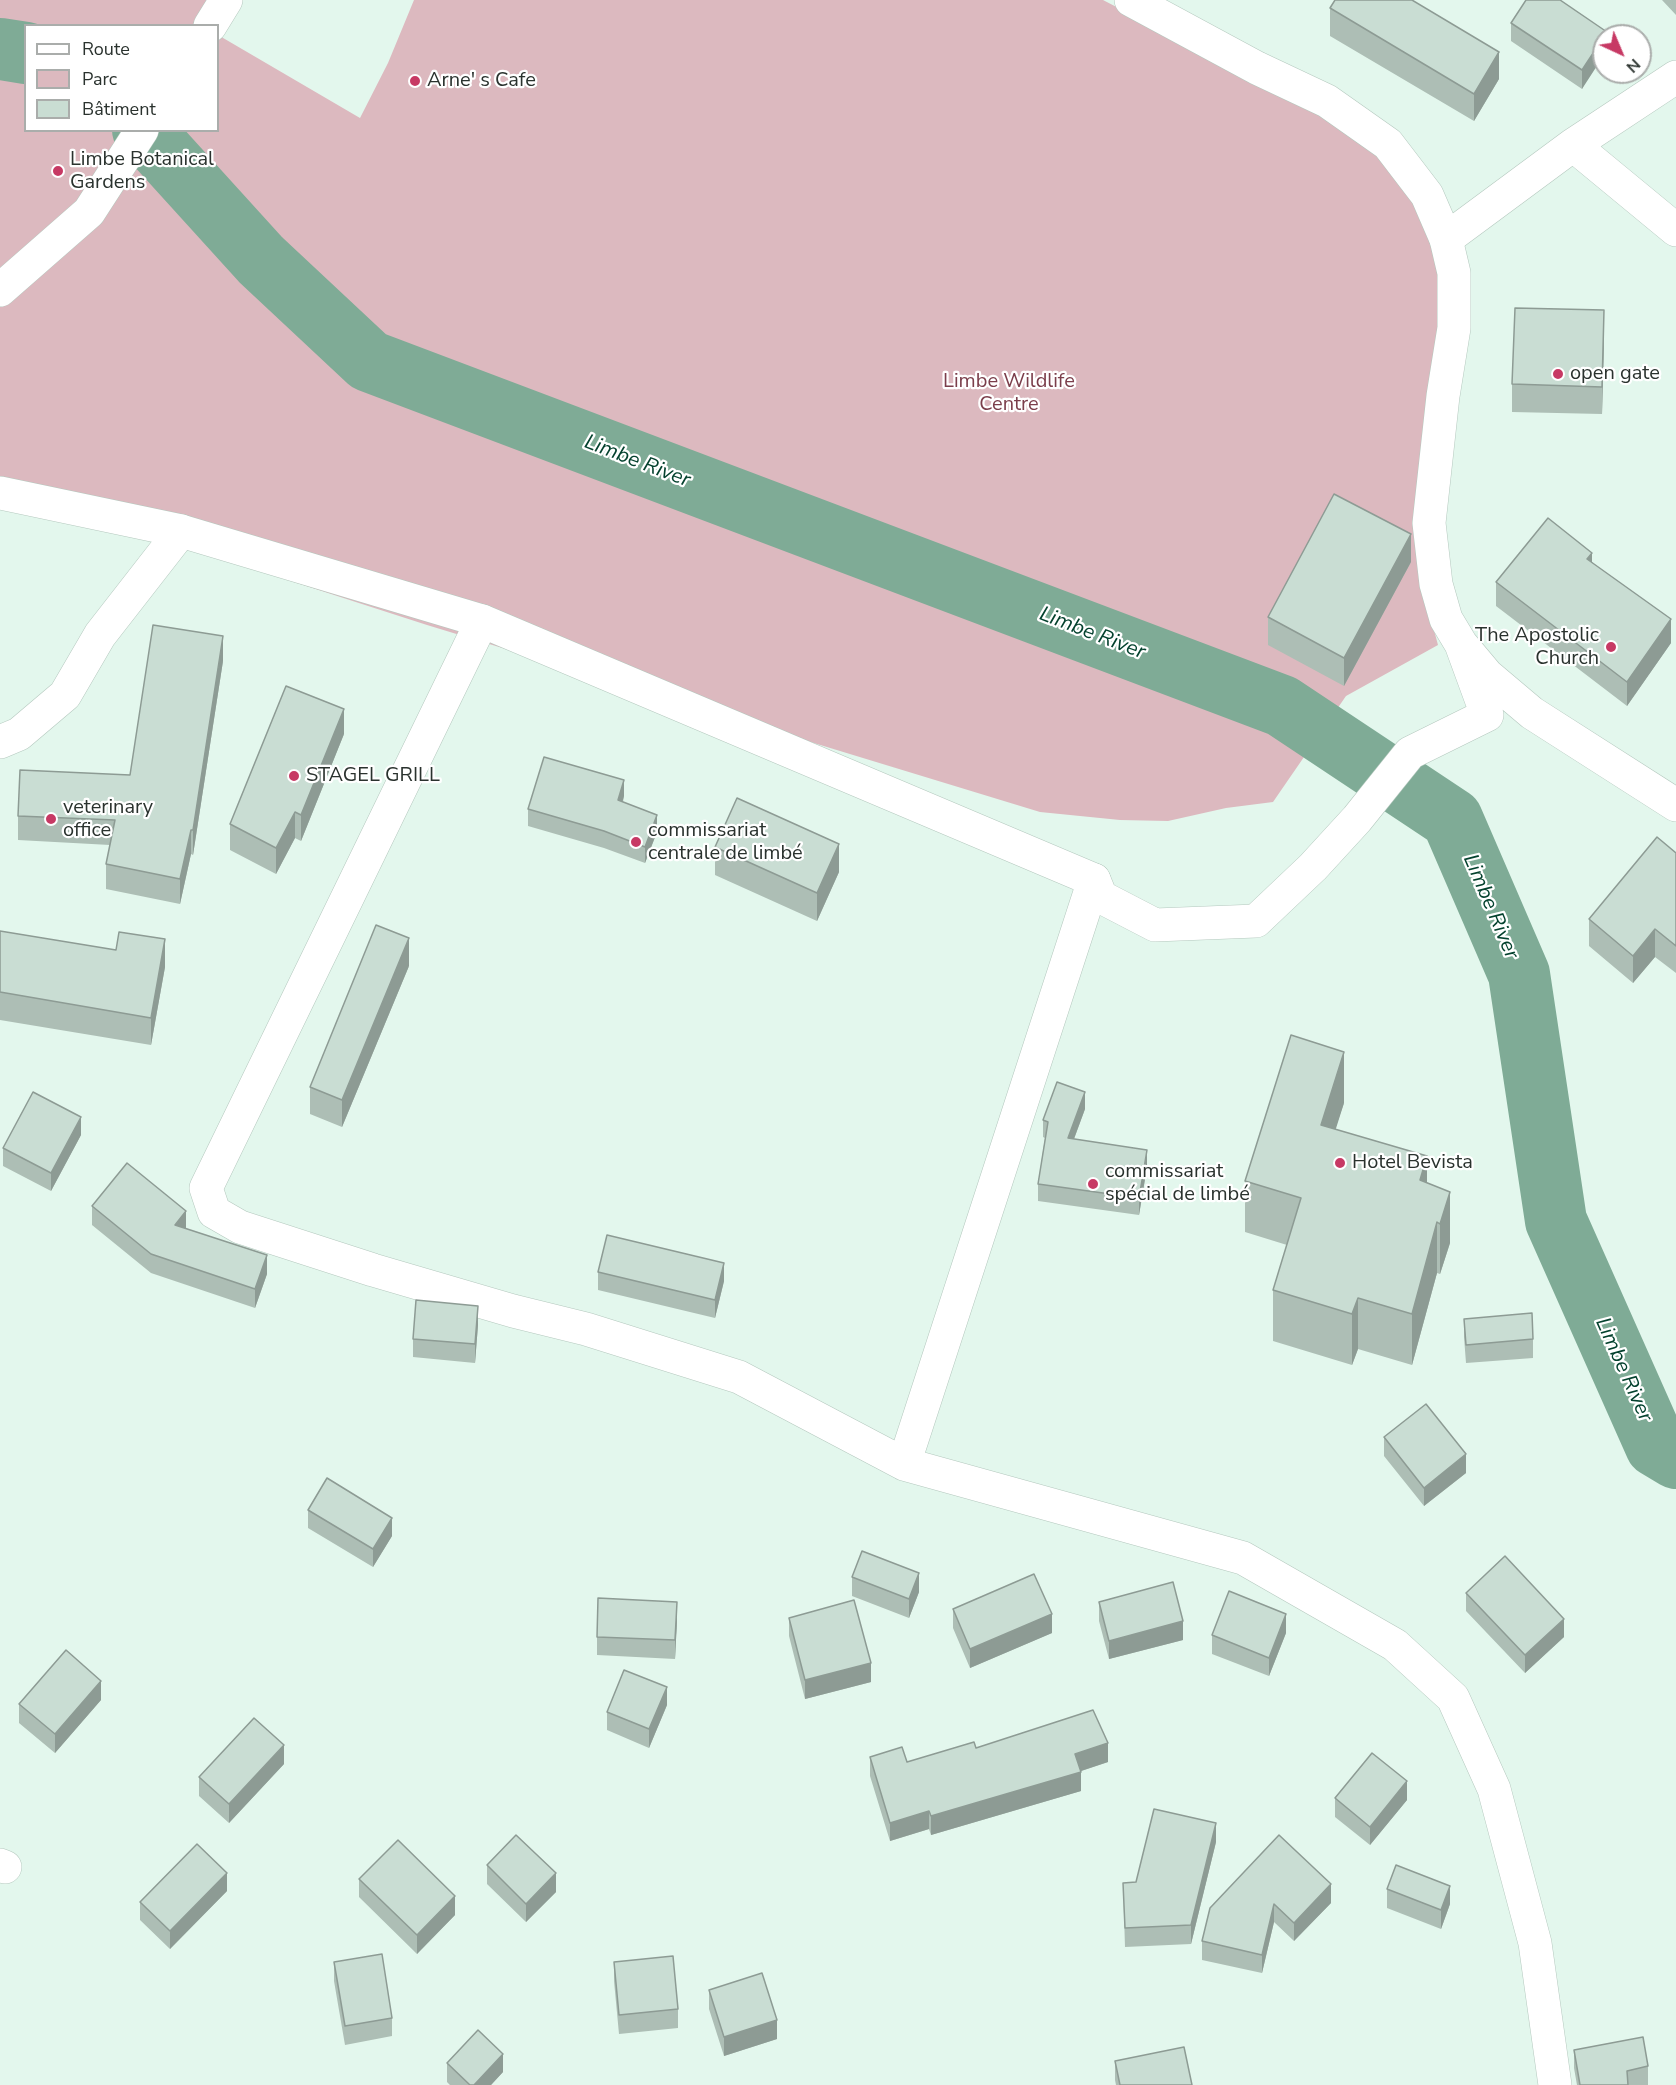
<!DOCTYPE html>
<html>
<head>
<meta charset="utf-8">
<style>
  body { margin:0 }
  #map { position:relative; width:1676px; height:2085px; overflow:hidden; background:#e3f7ed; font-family:"Nunito Sans",sans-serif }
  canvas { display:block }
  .legend { position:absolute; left:24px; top:24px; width:195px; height:108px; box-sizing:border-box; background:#fff; border:2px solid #aaadab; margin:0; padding:8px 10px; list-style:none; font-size:18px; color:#2a322e }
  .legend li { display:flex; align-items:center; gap:12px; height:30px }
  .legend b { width:30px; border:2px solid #aaadab }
  .north { position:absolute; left:1592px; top:24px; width:60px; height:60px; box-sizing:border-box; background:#fff; border:2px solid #aaadab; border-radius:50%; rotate:136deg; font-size:16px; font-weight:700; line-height:24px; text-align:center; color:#2a322e }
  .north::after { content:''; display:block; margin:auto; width:21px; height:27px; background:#c73964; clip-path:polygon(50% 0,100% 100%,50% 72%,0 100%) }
</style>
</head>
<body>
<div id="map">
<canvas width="1676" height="2085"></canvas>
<ul class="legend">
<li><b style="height:8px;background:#fff"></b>Route</li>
<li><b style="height:16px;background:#dcb9bf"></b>Parc</li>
<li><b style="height:16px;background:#c9ddd3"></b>Bâtiment</li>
</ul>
<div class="north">N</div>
</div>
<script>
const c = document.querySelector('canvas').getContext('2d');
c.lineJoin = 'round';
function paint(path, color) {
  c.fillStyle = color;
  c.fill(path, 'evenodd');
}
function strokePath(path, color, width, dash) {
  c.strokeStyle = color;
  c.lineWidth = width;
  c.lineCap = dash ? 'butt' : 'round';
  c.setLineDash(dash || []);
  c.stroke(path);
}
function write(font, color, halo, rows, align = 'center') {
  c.font = font + ' "Nunito Sans",sans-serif';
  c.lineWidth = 4.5;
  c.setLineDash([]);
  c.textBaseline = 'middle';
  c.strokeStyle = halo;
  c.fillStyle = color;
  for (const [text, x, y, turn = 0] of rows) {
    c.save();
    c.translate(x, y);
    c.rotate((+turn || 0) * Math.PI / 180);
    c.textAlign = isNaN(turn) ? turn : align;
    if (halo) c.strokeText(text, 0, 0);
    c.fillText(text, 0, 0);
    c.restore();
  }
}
paint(new Path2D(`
  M0,0H225L210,25L26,26V130H218V35L360,118L388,63L414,0H1103L1382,145L1423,196L1445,289L1431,619L1438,645L1346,696L1273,802L1226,808L1168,821L1120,820L1040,812L427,625L136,531L0,503Z`), '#dcb9bf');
strokePath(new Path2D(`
  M0,49L26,53
  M143,130L261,260L369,361L1282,706L1452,819L1519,974L1556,1221L1656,1446L1676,1458`), '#7fab96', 62);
const street = new Path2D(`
  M1573,145L1676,230
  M1446,239L1573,145L1676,77
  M482,621L206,1188L214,1212L240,1227L373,1270L513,1311L586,1329L739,1377L904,1464
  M0,742L19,734L65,695L100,635L181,531
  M1094,880L904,1464L1243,1558L1395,1645L1453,1698L1494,1789L1535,1943L1555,2085
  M0,1865L5,1867`);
const secondary = new Path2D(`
  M1131,0L1257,68L1327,101L1388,144L1427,195L1446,239L1454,273V328L1443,396L1429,523L1436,584L1446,619L1461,644L1487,675L1532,713L1676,805
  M0,493L181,531L482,621L1094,880L1101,897L1155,925L1256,921L1313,867L1357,819L1410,753L1487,715L1461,644`);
const highway = new Path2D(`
  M210,26L226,0
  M0,290L89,212L142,130`);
strokePath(street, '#b4c8be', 34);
strokePath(secondary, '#b4c8be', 34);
strokePath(highway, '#b4c8be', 34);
strokePath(street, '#fff', 33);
strokePath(secondary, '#fff', 33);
strokePath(highway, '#fff', 33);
paint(new Path2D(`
  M1662,0H1676V15Z
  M1330,8L1499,79L1474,121L1330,36Z
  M1511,23L1607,36L1582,89L1511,41Z
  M1604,337L1602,414L1512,412V384Z
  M1411,562L1344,686L1268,645V617Z
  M1592,562L1671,643L1627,706L1496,606V582Z
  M223,661L193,855L191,854L180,904L106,889V864L110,845L18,840V816L130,775Z
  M344,734L301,841L295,838L276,874L230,850V824Z
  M624,796L623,802L657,832L645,863L604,848L528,826V809Z
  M715,847L839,872L817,921L715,875Z
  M1676,853V973L1655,957L1633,983L1589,946V919Z
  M0,931L165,967L151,1045L0,1020Z
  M409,966L342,1127L310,1114V1087Z
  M1344,1103L1335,1129L1427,1183L1450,1243L1440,1274L1437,1273L1412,1365L1358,1349L1352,1365L1273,1341V1290L1287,1245L1245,1232V1181Z
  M1085,1109L1074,1139L1147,1167L1139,1215L1038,1201V1184L1045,1138L1043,1137V1120Z
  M81,1135L51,1191L3,1166V1148Z
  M92,1206L186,1228L267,1274L255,1308L151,1273L92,1225Z
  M598,1272L724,1281L715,1318L598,1290Z
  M1464,1319L1533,1339V1358L1466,1363L1464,1337Z
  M478,1325L475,1363L413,1357V1339Z
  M1384,1437L1466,1473L1424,1506L1384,1456Z
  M308,1510L392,1536L373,1567L308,1528Z
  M852,1577L919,1592L909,1618L852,1596Z
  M1466,1593L1564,1637L1525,1673L1466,1611Z
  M1099,1602L1183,1640L1109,1659L1099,1621Z
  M953,1609L1052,1633L970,1668L953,1628Z
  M789,1618L871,1682L805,1699L789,1636Z
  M677,1620L675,1659L597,1655V1637Z
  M1286,1633L1269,1676L1212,1654V1635Z
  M101,1700L55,1753L19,1723V1704Z
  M667,1705L649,1748L607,1730V1712Z
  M976,1748L1108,1762L1081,1771V1791L931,1835L929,1829L890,1841L870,1776V1757L907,1762Z
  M284,1764L229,1823L199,1796V1777Z
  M1335,1798L1407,1800L1370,1845L1335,1817Z
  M1216,1842L1191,1944L1125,1947L1123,1883L1136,1882Z
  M487,1865L556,1892L526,1922L487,1884Z
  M359,1879L455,1915L417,1954L359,1897Z
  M1331,1884V1903L1294,1941L1274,1922L1262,1973L1202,1960V1941L1210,1908Z
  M1387,1889L1450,1904L1441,1929L1387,1908Z
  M227,1891L170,1949L140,1920V1902Z
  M334,1962L392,2018V2036L345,2045L334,1981Z
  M614,1962L678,2009V2028L619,2034L614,1981Z
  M709,1990L777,2039L724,2056L709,2009Z
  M1574,2050L1648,2066V2085H1577L1574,2068Z
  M1115,2061L1192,2085H1116L1115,2080Z
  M447,2063L503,2072L491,2085H450L447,2082Z`), '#adbeb5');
paint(new Path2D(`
  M1604,37V55L1582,89V70Z
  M1499,52V79L1474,121V94Z
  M1604,310V337L1602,414V387Z
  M1411,534V562L1344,686V658Z
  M1592,553V577L1587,559Z
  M1671,619V643L1627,706V682Z
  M223,636V661L193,855V830Z
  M344,709V734L301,841V815Z
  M624,780V796L618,817V800Z
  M295,812V838L276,874V848Z
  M657,815V832L645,863V847Z
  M191,830V854L180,904V879Z
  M839,844V872L817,921V893Z
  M1655,929V957L1633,983V956Z
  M409,938V966L342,1127V1100Z
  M165,939V967L151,1045V1018Z
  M1344,1052V1103L1321,1176V1125Z
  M1085,1092V1109L1068,1155V1138Z
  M81,1117V1135L51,1191V1173Z
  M1147,1150V1167L1139,1215V1198Z
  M1427,1156V1206L1420,1180Z
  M1450,1192V1243L1440,1274V1224Z
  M186,1211V1230L175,1225Z
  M1437,1222V1273L1412,1365V1314Z
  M267,1255V1274L255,1308V1289Z
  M724,1263V1281L715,1318V1300Z
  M1358,1298V1349L1352,1365V1314Z
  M478,1306V1325L475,1363V1344Z
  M1466,1454V1473L1424,1506V1488Z
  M392,1518V1536L373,1567V1549Z
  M919,1573V1592L909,1618V1599Z
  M677,1602V1620L675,1659V1640Z
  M1052,1614V1633L970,1668V1649Z
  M1286,1614V1633L1269,1676V1658Z
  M1564,1619V1637L1525,1673V1655Z
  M1183,1621V1640L1109,1659V1641Z
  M871,1663V1682L805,1699V1680Z
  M101,1681V1700L55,1753V1734Z
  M667,1687V1705L649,1748V1729Z
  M1108,1743V1762L1075,1773V1754Z
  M284,1745V1764L229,1823V1804Z
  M1081,1772V1791L931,1835V1816Z
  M1407,1781V1800L1370,1845V1827Z
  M929,1811V1829L890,1841V1823Z
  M1216,1823V1842L1191,1944V1925Z
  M227,1873V1891L170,1949V1931Z
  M556,1873V1892L526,1922V1904Z
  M1331,1884V1903L1294,1941V1923Z
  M1450,1886V1904L1441,1929V1910Z
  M455,1896V1915L417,1954V1935Z
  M1274,1904V1922L1262,1973V1955Z
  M777,2020V2039L724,2056V2037Z
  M503,2054V2072L491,2085H474Z`), '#8d9b94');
const building = new Path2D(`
  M1335,0H1412L1499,52L1474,94L1330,8Z
  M1526,0H1560L1607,32L1582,70L1511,23Z
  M1515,308L1604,310L1602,387L1512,384Z
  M1334,494L1411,534L1344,658L1268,617Z
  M1548,518L1592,553L1587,559L1671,619L1627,682L1496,582Z
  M153,625L223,636L193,830H191L180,879L106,864L115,820L18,816L20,770L130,775Z
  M286,686L344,709L301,815L295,812L276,848L230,824Z
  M544,757L624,780L618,800L657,815L645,847L604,831L528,809Z
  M737,798L839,844L817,893L715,847Z
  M1657,837L1676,853V946L1655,929L1633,956L1589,919Z
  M376,925L409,938L342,1100L310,1087Z
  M0,931L116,950L119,932L165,939L151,1018L0,992Z
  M1291,1035L1344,1052L1321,1125L1427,1156L1420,1180L1450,1192L1440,1224L1437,1222L1412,1314L1358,1298L1352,1314L1273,1290L1301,1198L1245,1181Z
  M1057,1082L1085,1092L1068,1138L1147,1150L1139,1198L1038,1184L1048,1122L1043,1120Z
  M33,1092L81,1117L51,1173L3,1148Z
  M127,1163L186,1211L175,1225L267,1255L255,1289L151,1254L92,1206Z
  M607,1235L724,1263L715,1300L598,1272Z
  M416,1300L478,1306L475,1344L413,1339Z
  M1532,1313L1533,1339L1466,1345L1464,1319Z
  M1426,1404L1466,1454L1424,1488L1384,1437Z
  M327,1478L392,1518L373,1549L308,1510Z
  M862,1551L919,1573L909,1599L852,1577Z
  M1505,1556L1564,1619L1525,1655L1466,1593Z
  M1034,1574L1052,1614L970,1649L953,1609Z
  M1173,1582L1183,1621L1109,1641L1099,1602Z
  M1229,1591L1286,1614L1269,1658L1212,1635Z
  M598,1598L677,1602L675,1640L597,1637Z
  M854,1600L871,1663L805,1680L789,1618Z
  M66,1650L101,1681L55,1734L19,1704Z
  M624,1670L667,1687L649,1729L607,1712Z
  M1093,1710L1108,1743L1075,1754L1081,1772L931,1816L929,1811L890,1823L870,1757L902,1747L907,1762L974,1742L976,1748Z
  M254,1718L284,1745L229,1804L199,1777Z
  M1372,1753L1407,1781L1370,1827L1335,1798Z
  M1154,1809L1216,1823L1191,1925L1125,1928L1123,1883L1136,1882Z
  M516,1835L556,1873L526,1904L487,1865Z
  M1279,1835L1331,1884L1294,1923L1274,1904L1262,1955L1202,1941L1210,1908Z
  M398,1840L455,1896L417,1935L359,1879Z
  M197,1844L227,1873L170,1931L140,1902Z
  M1396,1865L1450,1886L1441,1910L1387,1889Z
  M382,1954L392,2018L345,2026L334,1962Z
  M673,1956L678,2009L619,2015L614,1962Z
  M762,1973L777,2020L724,2037L709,1990Z
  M478,2030L503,2054L474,2085H470L447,2063Z
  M1643,2037L1648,2066L1627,2071L1628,2085H1580L1574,2050Z
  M1184,2047L1192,2085H1120L1115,2061Z`);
paint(building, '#c9ddd3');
strokePath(building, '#8d9b94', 1.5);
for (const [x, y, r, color] of [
  [415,81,6,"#c73964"],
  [58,171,6,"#c73964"],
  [1558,374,6,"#c73964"],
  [1611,647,6,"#c73964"],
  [294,776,6,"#c73964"],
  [51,819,6,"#c73964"],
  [636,842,6,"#c73964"],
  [1340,1163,6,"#c73964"],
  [1093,1184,6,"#c73964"]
]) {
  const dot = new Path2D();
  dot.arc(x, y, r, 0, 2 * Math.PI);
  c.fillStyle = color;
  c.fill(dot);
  strokePath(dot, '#fff', 2);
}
write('20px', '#2a322e', '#fff', [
  ["Arne' s Cafe",427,81],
  ["Limbe Botanical",70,160],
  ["Gardens",70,183],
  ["open gate",1570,374],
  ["The Apostolic",1599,636,"right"],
  ["Church",1599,659,"right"],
  ["STAGEL GRILL",306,776],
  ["veterinary",63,808],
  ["office",63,831],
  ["commissariat",648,831],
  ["centrale de limbé",648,854],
  ["Hotel Bevista",1352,1163],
  ["commissariat",1105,1172],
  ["spécial de limbé",1105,1195]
], 'left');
write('20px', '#7b3e4b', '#fff', [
  ["Limbe Wildlife",1009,382],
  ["Centre",1009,405]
]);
write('italic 21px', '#04422e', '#fff', [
  ["Limbe River",637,462,21],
  ["Limbe River",1092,634,21],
  ["Limbe River",1490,907,67],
  ["Limbe River",1623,1370,66]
]);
</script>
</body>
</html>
